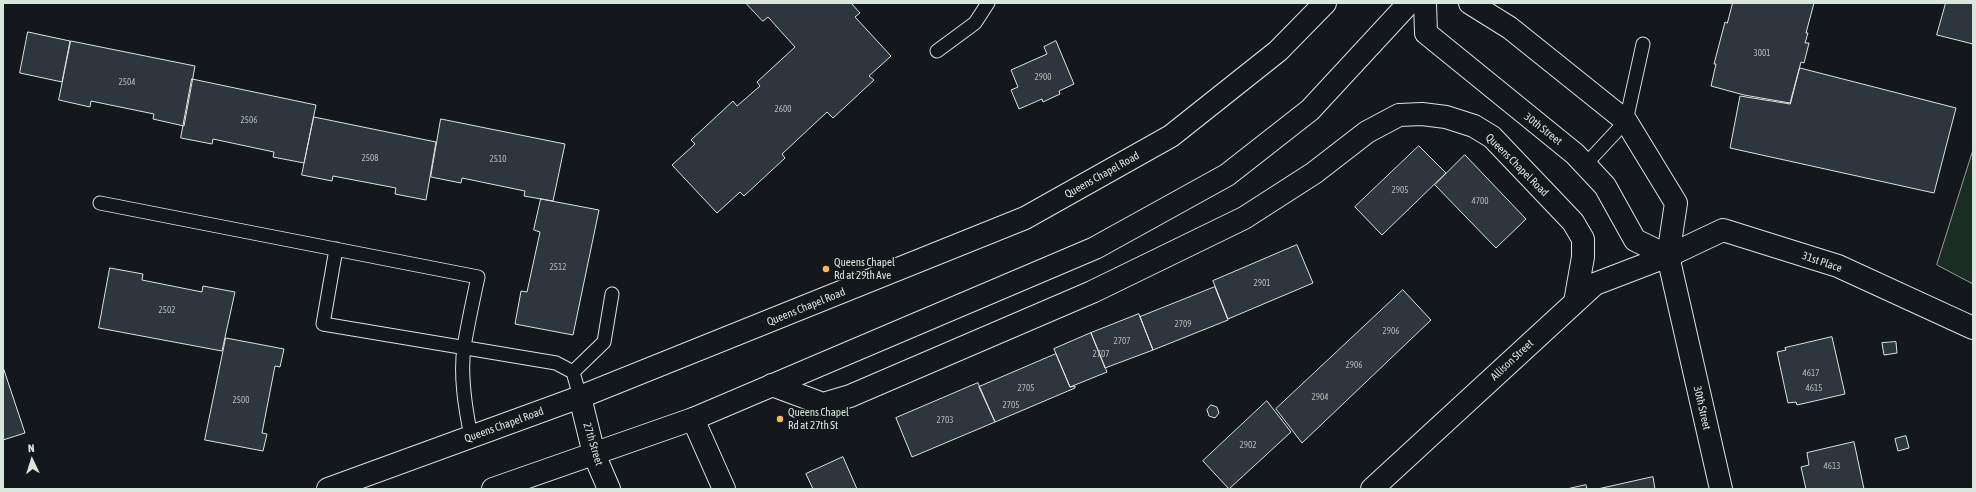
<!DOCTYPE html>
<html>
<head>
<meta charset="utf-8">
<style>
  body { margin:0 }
  #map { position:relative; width:1976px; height:492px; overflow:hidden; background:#14181c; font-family:"Asap Condensed",sans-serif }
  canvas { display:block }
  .frame { position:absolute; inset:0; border:4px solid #d8e6dc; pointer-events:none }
  .north { position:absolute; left:12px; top:440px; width:40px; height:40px; -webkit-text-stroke:3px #14181c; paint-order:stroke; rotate:356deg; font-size:11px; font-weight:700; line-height:16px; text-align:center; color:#d8e6dc }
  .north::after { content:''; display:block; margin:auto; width:14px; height:18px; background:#d8e6dc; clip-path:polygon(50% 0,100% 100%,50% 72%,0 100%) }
</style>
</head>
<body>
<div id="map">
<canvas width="1976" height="492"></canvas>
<div class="frame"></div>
<div class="north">N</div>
</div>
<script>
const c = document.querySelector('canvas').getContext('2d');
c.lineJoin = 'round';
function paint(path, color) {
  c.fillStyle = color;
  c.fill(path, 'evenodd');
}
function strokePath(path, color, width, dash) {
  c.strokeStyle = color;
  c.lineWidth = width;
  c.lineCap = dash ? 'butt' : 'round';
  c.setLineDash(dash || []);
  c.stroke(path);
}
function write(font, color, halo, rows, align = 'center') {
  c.font = font + ' "Asap Condensed",sans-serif';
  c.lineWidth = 3;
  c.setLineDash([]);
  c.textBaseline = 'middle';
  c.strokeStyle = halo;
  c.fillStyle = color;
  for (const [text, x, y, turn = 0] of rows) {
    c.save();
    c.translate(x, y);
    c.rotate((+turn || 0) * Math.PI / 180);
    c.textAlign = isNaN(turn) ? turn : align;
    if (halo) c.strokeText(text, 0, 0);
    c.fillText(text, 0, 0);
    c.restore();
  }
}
const green = new Path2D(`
  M1973,150V284L1937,265Z`);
paint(green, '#1a2d24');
strokePath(green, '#939e99', 1);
const building = new Path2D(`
  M746,3H851L860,13L855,17L891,56L869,76L874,80L833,118L827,112L782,154L785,158L744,196L740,192L717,213L672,165L695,144L691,140L733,101L737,106L760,86L757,82L795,47L768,17L763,21Z
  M1733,3H1814L1806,33H1808L1805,43H1809L1804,63L1801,62L1790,103L1744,95L1711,86L1716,64H1714L1725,22L1727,23Z
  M1946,3H1973V44L1937,35Z
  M28,32L70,41L62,82L20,73Z
  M71,41L195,66L184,126L153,119L154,114L91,101L90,107L59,100Z
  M1056,41L1074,84L1059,91L1060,94L1043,102L1042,99L1019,109L1011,90L1018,87L1011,70L1047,54L1044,47Z
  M1800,68L1956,108L1934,193L1730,148L1740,96L1790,104Z
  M192,79L316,105L304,163L273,157L274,152L213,139L212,144L181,138Z
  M314,117L436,142L426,200L395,194L396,188L333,176L332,181L302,175Z
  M441,119L565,144L553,201L524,196L525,191L462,178L461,183L431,177Z
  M1419,146L1446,173L1382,235L1355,207Z
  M1465,155L1526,219L1496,248L1435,185Z
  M541,199L599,210L573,335L515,324L521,291L527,292L540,232L534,230Z
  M1297,245L1313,283L1228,319L1213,281Z
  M110,268L143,274L142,280L202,292L203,286L235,292L222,351L99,328Z
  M1215,287L1228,320L1153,350L1140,317Z
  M1403,290L1431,320L1302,443L1276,409Z
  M1139,314L1153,350L1105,368L1091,333Z
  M1091,333L1107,372L1070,387L1054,349Z
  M1832,337L1845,394L1797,405L1796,402L1788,403L1777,352L1786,350L1785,348Z
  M226,338L284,349L280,367L275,366L262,433L267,434L263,451L205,440Z
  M1896,342L1897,353L1884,355L1882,343Z
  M1056,354L1070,387L1075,386V388L995,422L979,387Z
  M3,367L25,433L3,440Z
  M978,383L995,422L912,457L896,418Z
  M1267,401L1291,432L1229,489L1203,461Z
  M1211,405L1217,407L1219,413L1215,418L1209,416L1207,410Z
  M1906,436L1909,448L1898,451L1895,439Z
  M1854,442L1864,489H1806L1801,467L1809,465L1807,453Z
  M843,457L857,489H813L806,474Z
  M1653,477L1655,489H1598Z
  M1586,485L1587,489H1567Z`);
paint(building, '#2c363c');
strokePath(building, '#d8e6dc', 1);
const lane = new Path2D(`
  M937,51L975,23L988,3
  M1585,165L1626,121L1643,44
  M100,203L478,277C473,300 468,323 464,347C460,376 465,407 471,436
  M336,249L323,324L556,363L573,372L580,397
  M573,372L604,342L612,294`);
const street = new Path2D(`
  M1425,3L1426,33L1575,154L1605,186L1635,240L1668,256
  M1470,3L1510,28L1626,121L1676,203L1668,256L1721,489
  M772,385L823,404L850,396L1092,292L1244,218L1314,173L1367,132L1399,115L1422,114L1446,117L1474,126L1492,137L1573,222L1583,239V257L1575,302
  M580,397L594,454L609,489
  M693,419L724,489
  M1372,489L1595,284L1668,256L1723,230L1838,266L1973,328`);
const primary = new Path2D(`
  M328,489L580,397L1025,218L1171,136L1278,51L1325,3
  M493,489L693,419L1095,248L1227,175L1310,110L1409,3`);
strokePath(lane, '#d8e6dc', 15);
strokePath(street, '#d8e6dc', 24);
strokePath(primary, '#d8e6dc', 24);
strokePath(lane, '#14181c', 13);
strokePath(street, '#14181c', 22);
strokePath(primary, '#14181c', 22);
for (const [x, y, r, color] of [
  [826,269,4,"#ffb74d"],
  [780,419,4,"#ffb74d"]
]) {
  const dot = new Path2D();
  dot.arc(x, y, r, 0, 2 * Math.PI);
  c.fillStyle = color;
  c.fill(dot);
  strokePath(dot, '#14181c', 1.5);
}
write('9px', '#adbab4', null, [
  ["3001",1762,53],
  ["2900",1043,77],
  ["2504",127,82],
  ["2600",783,109],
  ["2506",249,120],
  ["2508",370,158],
  ["2510",498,159],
  ["2905",1400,190],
  ["4700",1480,201],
  ["2512",558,267],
  ["2901",1262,283],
  ["2502",167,310],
  ["2709",1183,324],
  ["2906",1391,331],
  ["2707",1122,341],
  ["2707",1101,354],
  ["2906",1354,365],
  ["4617",1811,373],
  ["2705",1026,388],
  ["4615",1814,388],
  ["2904",1320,397],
  ["2500",241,400],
  ["2705",1011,405],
  ["2703",945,420],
  ["2902",1248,445],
  ["4613",1832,466]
]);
write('11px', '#d8e6dc', '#14181c', [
  ["30th Street",1543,129,38],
  ["Queens Chapel Road",1517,165,45],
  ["Queens Chapel Road",1102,175,-29],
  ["31st Place",1822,262,19],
  ["Queens Chapel Road",806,307,-22],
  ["Allison Street",1512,360,-43],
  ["30th Street",1702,408,77],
  ["Queens Chapel Road",504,425,-20],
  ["27th Street",593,444,73]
]);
write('11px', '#d8e6dc', '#14181c', [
  ["Queens Chapel",834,263],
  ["Rd at 29th Ave",834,276],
  ["Queens Chapel",788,413],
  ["Rd at 27th St",788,426]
], 'left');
</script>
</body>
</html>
